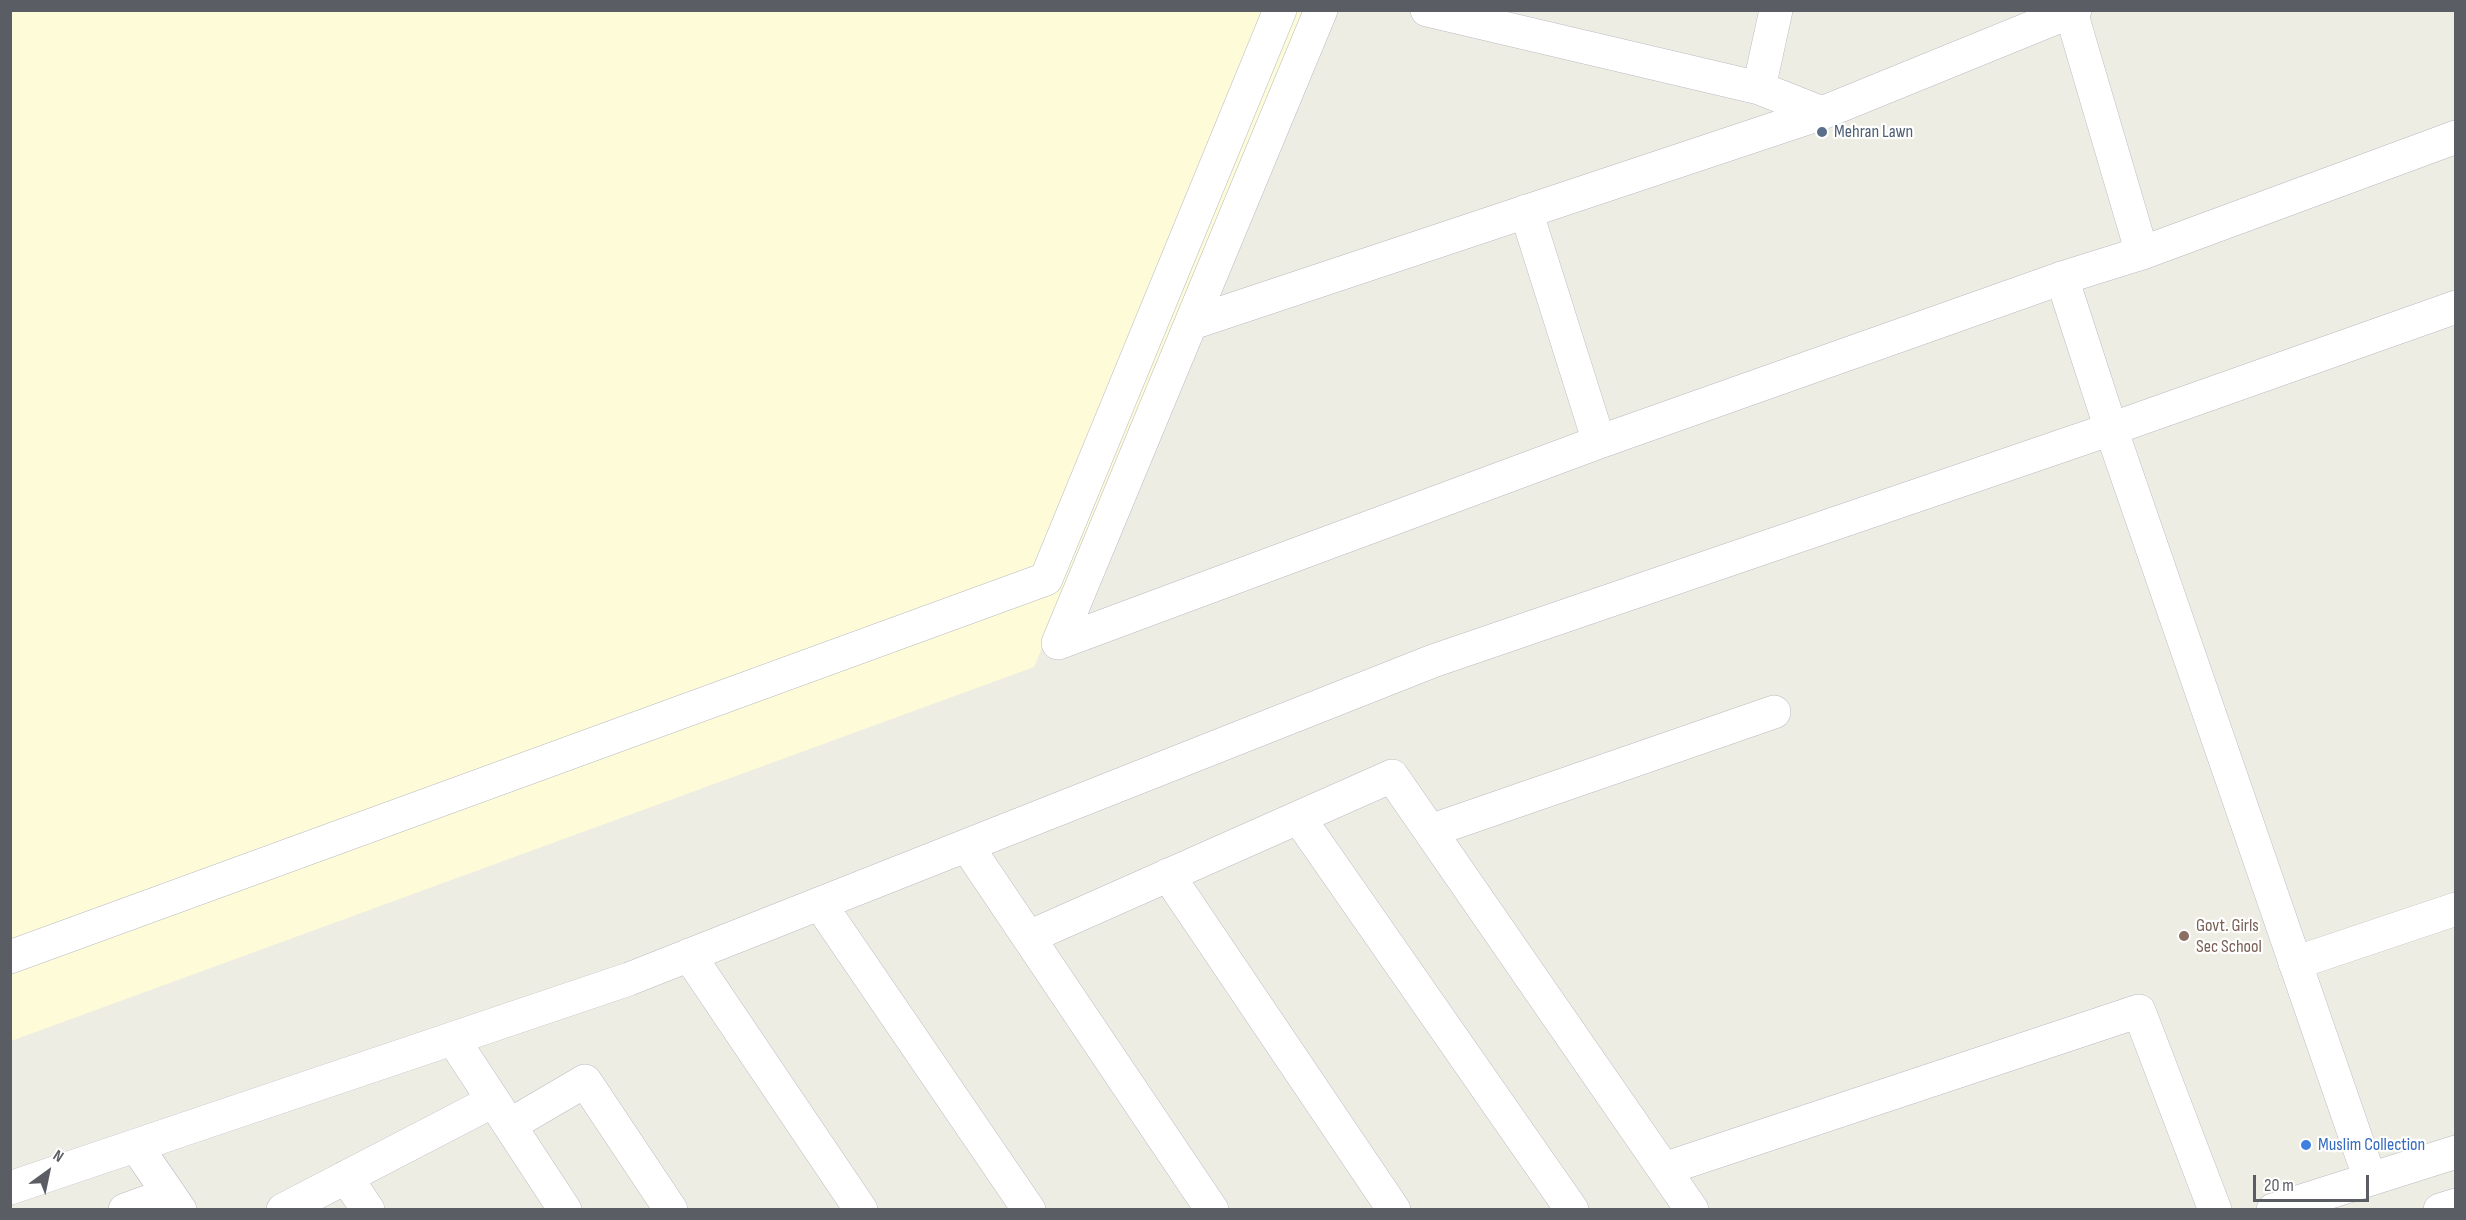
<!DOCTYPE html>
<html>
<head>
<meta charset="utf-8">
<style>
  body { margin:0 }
  #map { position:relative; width:2466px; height:1220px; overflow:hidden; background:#eeede3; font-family:"Sofia Sans Condensed",sans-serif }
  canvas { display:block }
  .frame { position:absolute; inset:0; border:12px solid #5b5d64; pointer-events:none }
  .north { position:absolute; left:18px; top:1142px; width:60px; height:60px; -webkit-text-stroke:4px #fff; paint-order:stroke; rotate:33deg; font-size:16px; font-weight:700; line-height:24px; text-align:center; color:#5b5d64 }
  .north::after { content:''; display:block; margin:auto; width:21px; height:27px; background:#5b5d64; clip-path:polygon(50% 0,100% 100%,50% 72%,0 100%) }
  .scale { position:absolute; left:2253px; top:1175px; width:116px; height:27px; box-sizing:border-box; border:3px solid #5b5d64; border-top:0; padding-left:8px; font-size:18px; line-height:21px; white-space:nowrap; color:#5b5d64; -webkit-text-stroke:4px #fff; paint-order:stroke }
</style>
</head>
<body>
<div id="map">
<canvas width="2466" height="1220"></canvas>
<div class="frame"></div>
<div class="north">N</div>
<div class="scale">20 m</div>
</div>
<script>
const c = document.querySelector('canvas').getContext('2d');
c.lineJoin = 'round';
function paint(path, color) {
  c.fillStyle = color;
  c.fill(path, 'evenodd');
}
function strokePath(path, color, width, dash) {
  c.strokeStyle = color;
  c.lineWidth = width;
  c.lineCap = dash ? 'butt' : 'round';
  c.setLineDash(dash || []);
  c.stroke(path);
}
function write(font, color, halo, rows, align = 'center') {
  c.font = font + ' "Sofia Sans Condensed",sans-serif';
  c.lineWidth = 4.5;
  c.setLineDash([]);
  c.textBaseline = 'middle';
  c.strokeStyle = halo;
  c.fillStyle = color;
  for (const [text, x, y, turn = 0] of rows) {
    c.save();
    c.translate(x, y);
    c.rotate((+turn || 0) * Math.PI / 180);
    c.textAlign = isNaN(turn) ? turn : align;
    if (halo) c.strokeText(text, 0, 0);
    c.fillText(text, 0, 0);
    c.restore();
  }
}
paint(new Path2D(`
  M11,11H1305L1034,667L11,1041Z`), '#fefbd8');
const street = new Path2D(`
  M1321,10L1058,643L1599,442L2062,278
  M1427,10L1759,88L1822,113
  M2071,12L2142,253
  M1759,88L1776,10
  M1526,211L1599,442
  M1192,323L1822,113L2075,10
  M1299,818L1572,1210
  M1430,831L1774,712
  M967,846L1212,1210
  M1168,875L1394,1210
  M820,904L1029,1210
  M1029,937L1392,776L1692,1210
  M689,955L861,1210
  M10,957L1046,579L1280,10
  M2295,963L2456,909
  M453,1039L565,1210
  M510,1125L585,1081L671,1210
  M136,1146L180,1210
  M1664,1169L2139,1011L2215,1210
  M346,1177L368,1210
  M10,1188L629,979L1433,661L2111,429L2456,307
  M125,1210L169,1194
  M283,1210L493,1101`);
const secondary = new Path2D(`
  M2370,1179L2111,429L2062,278L2142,253L2456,137
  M2273,1210L2456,1152
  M2440,1210L2456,1205`);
strokePath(street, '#babbc2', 34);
strokePath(secondary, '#b8bac1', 34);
strokePath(street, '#fff', 33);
strokePath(secondary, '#fff', 33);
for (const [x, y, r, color] of [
  [1822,132,6,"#5c6f8a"],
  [2184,936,6,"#8d6e63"],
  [2306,1145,6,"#3f7fe0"]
]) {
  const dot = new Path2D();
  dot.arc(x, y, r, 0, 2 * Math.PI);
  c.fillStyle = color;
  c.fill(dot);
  strokePath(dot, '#fff', 2);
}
write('18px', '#4e5e75', '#fff', [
  ["Mehran Lawn",1834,132]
], 'left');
write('18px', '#785e54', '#fff', [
  ["Govt. Girls",2196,926],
  ["Sec School",2196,947]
], 'left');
write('18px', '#366cbe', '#fff', [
  ["Muslim Collection",2318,1145]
], 'left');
</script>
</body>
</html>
